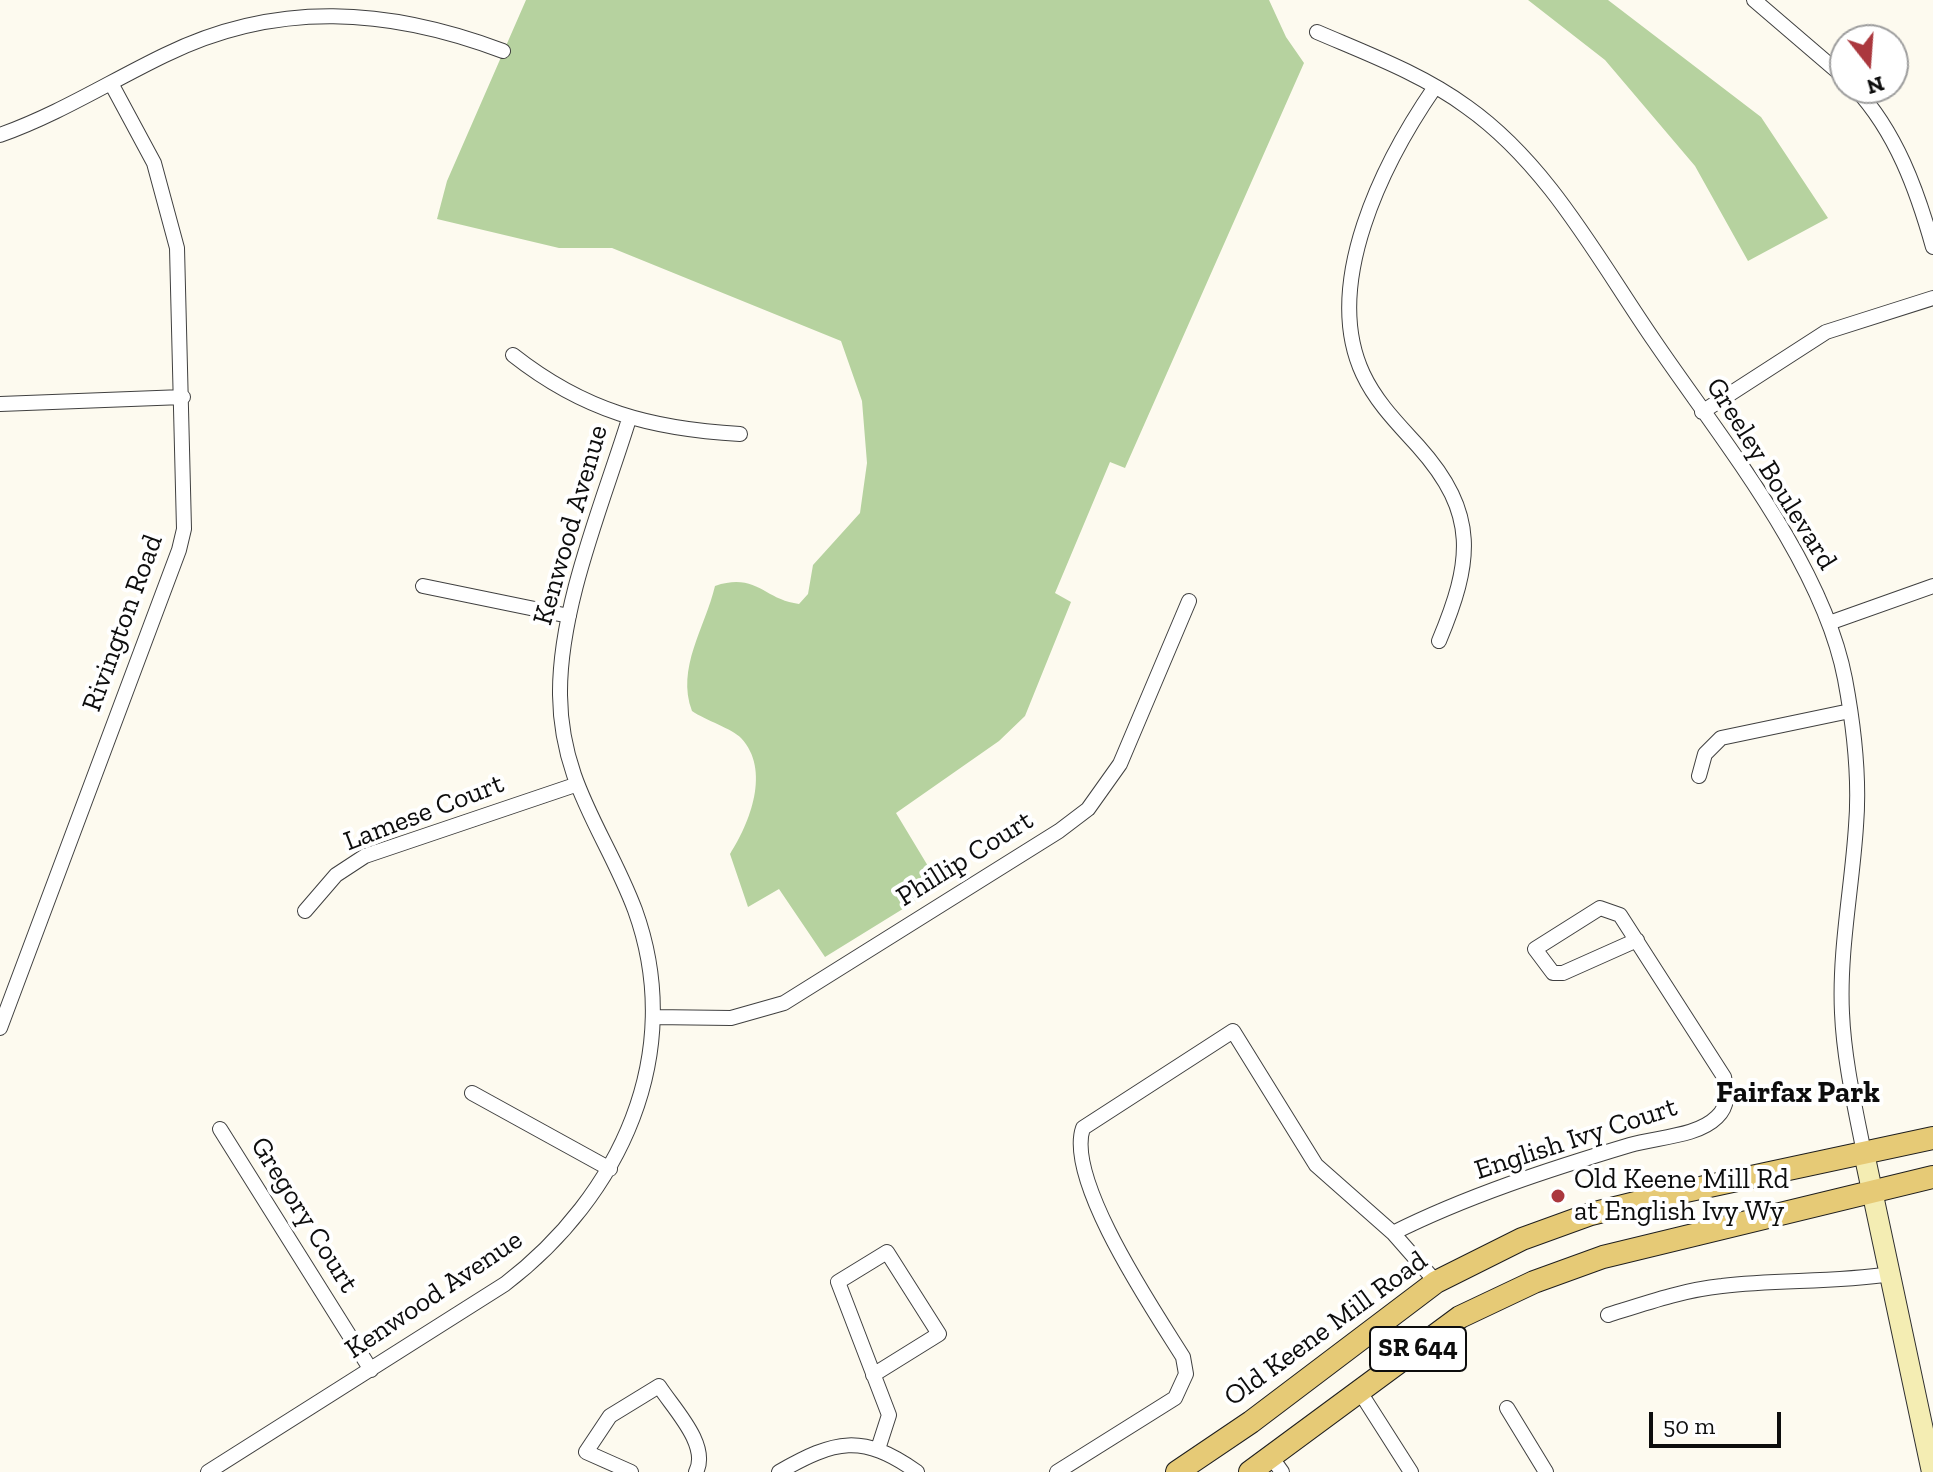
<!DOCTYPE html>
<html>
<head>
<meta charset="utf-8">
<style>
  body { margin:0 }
  #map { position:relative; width:1933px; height:1472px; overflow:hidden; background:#fdfaef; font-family:"Zilla Slab",serif }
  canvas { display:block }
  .north { position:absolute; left:1829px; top:24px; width:80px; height:80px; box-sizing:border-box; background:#fff; border:2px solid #9e9e9e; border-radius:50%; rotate:163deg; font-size:22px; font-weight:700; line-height:32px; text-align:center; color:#0d0d0d }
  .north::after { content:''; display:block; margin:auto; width:28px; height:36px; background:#ab383e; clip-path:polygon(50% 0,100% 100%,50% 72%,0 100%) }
  .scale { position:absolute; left:1649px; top:1412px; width:132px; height:36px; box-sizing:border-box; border:4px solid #0d0d0d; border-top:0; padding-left:10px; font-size:24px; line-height:28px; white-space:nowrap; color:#0d0d0d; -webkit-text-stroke:6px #fff; paint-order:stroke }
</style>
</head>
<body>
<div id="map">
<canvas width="1933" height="1472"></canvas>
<div class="north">N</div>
<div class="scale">50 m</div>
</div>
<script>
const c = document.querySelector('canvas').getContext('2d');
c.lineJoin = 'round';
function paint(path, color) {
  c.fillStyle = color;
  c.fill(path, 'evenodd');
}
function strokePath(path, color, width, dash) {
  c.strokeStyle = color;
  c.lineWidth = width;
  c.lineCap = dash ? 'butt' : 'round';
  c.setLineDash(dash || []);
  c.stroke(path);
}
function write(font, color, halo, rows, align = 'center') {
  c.font = font + ' "Zilla Slab",serif';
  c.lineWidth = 8;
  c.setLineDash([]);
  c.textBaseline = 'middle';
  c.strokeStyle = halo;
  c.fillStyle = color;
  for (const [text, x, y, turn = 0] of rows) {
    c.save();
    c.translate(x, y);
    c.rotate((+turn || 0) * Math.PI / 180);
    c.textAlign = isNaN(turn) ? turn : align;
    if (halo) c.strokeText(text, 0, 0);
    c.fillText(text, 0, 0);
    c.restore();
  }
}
paint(new Path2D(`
  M526,0H1269L1286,37L1304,63L1125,468L1110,462L1055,593L1071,602L1025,716L999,741L896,813L940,886L825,957L779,889L748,907L730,854C750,823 771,770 741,738C733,729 705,720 692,711C676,668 705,628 715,586C757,572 764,600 799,604L808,594L813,565L860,513L867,463L862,401L841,341L612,248H559L437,219L447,181Z
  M1528,0H1608L1761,117L1828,218L1748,261L1695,166L1605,60Z`), '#b6d29f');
const street = new Path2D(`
  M1754,0L1845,78
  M1317,32C1368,54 1422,74 1467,107C1549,165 1599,261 1655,342C1721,439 1823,563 1845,679C1854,727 1860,777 1856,826C1852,888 1839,951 1842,1013C1844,1060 1855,1107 1864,1153
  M1435,87C1384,161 1321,284 1363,374C1376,402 1398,424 1418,446C1479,514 1472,562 1439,641
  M1855,88C1896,132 1917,190 1933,247
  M0,135C59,114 109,82 165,55C277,0 389,8 503,51
  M513,355C584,411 651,429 740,434
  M0,404L183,397
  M1702,412L1826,332L1933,298
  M423,586L569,616
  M1829,623L1933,586
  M1699,776L1705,754L1721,738L1850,711
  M305,911L336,875L365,856L575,785
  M653,1017L731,1018L784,1003L1059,831L1088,809L1120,764L1189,601
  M0,1028L179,550L184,529L177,248L154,163L112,85
  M472,1093L610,1169
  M220,1129L371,1370
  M1393,1233C1467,1196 1550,1169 1630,1145C1656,1137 1697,1137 1717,1117C1729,1106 1727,1091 1724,1077L1620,915L1600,908L1535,949L1553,973H1563L1637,940
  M1608,1315C1646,1303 1683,1290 1722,1286C1778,1279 1834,1283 1890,1274
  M873,1375L939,1334L887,1252L838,1282L889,1415L878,1449
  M1360,1392L1411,1472
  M1507,1408L1546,1472
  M1272,1458L1282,1472
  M208,1472L505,1284C620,1196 687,1054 635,910C606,833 561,784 560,695C559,607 603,503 629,419
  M631,1472L586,1452L610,1416L659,1386C673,1408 710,1445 696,1472
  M779,1472C835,1440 862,1433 917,1472
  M1057,1472L1175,1398L1186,1374L1183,1357C1155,1312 1065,1180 1083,1128L1233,1031L1316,1165L1393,1233L1436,1282`);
const secondary = new Path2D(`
  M1864,1153L1932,1472`);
const primary = new Path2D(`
  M1177,1472L1251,1422L1436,1282L1522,1239L1591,1214L1672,1194L1933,1138
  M1250,1472L1460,1317L1534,1282L1603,1257L1933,1177`);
strokePath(street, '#404040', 16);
strokePath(secondary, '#2f2f2f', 22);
strokePath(primary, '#1e1e1e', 24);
strokePath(street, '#fff', 14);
strokePath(secondary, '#f4edb3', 20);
strokePath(primary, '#e6ca76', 22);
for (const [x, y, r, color] of [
  [1558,1196,8,"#ab383e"]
]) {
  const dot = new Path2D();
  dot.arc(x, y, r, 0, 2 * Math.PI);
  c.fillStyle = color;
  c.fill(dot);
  strokePath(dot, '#fff', 3);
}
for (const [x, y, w] of [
  [1418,1349,96]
]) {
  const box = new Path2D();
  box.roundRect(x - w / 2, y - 22, w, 44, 6);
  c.fillStyle = '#fff';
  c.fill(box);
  strokePath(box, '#0d0d0d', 2);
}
write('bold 26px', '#0d0d0d', null, [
  ["SR 644",1418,1349]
]);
write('28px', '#0d0d0d', '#fff', [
  ["Greeley Boulevard",1771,474,58],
  ["Kenwood Avenue",571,525,-74],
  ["Rivington Road",123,623,-70],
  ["Lamese Court",424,813,-21],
  ["Phillip Court",965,859,-32],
  ["English Ivy Court",1576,1139,-18],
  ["Gregory Court",304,1215,58],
  ["Kenwood Avenue",434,1295,-34],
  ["Old Keene Mill Road",1326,1329,-36]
]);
write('28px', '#0d0d0d', '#fff', [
  ["Old Keene Mill Rd",1574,1180],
  ["at English Ivy Wy",1574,1212]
], 'left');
write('bold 30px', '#0d0d0d', '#fff', [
  ["Fairfax Park",1798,1093]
]);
</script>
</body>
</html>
